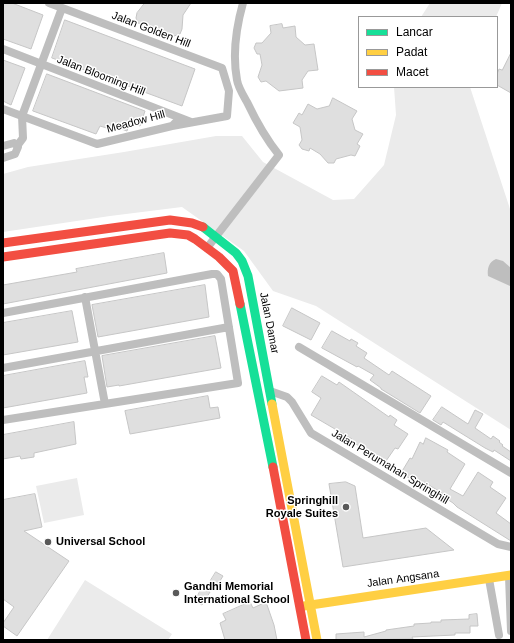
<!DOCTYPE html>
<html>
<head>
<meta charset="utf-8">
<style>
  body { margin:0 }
  #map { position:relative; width:514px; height:643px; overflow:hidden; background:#fff; font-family:Arial,sans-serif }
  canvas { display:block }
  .frame { position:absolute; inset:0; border:4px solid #000; pointer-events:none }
  .legend { position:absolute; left:358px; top:16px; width:140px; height:72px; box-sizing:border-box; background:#fff; border:1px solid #999; margin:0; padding:5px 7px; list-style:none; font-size:12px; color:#000 }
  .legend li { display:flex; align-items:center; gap:8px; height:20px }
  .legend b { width:20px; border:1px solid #999 }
</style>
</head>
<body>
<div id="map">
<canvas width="514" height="643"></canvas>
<div class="frame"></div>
<ul class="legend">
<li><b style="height:5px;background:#16e098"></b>Lancar</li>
<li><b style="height:5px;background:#ffcf43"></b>Padat</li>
<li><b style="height:5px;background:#f24e42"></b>Macet</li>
</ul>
</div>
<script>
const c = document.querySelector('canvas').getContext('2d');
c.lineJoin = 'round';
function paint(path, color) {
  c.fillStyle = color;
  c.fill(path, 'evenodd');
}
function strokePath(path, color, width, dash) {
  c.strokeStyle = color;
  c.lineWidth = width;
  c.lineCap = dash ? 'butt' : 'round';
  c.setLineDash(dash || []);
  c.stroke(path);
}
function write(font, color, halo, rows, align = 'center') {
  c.font = font + ' Arial,sans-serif';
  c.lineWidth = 3;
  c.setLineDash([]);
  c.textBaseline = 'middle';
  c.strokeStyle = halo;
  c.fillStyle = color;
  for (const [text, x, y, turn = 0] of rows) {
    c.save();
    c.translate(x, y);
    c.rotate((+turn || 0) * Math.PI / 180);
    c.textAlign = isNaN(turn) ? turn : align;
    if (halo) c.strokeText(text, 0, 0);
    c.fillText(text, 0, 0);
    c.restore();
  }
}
paint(new Path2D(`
  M430,3H502L496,17H421Z
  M394,87H470L511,212V430L316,306L273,291L244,251L182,207L110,216L3,232V174L28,167L124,152L216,136H242L263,162L333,200L354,199L384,165L396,115Z
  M77,478L84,515L44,523L36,486Z
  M85,580L172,634L168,640H47Z`), '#ebebeb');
paint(new Path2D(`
  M496,259L503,261L511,268V288L510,286L488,276C487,268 489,262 496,259Z`), '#bebebe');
const building = new Path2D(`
  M3,3H12L43,15L31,49L3,39Z
  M145,3H191L183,15L182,29L180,34L171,37L157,29L138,23L136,18L137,13Z
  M65,20L195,69L182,106L52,58Z
  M282,24L283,28L295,26L296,37L305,45L314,44L318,70L308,71L302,80L303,88L279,91L266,81L261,82L258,77L262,65L260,54H257L254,48L256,43H262L271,33L270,26Z
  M511,53V93L497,85V74L499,69L502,70Z
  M3,60L25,68L11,105L3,101Z
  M47,74L145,111L140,126L130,122L127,131L111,125L110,129L100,126L96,134L33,111Z
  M333,98L357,111L352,119L355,130L363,134L357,144L360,146L355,156L351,155L336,159L334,163H328L320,154L310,148L309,151L302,149L299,145L302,140L300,127L293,123L299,113L302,115L308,104L317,109L329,106Z
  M164,253L167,273L3,304V285L77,272L76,269Z
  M205,285L209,317L98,337L92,305Z
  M292,308L320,323L311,340L283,326Z
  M72,311L78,342L3,355V323Z
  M332,331L350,341L351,339L358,343L356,346L367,353L364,358L389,375L392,371L431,396L420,413L381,389V388L370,380L374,375L358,366L357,367L322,348Z
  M215,336L221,368L119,386V385L107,387L102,356Z
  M85,361L88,377H84L87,393L3,408V376Z
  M322,376L337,385L339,382L389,417L390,415L397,420L394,425L408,434L398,449L395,448L386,461L377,455L375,458L368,454L369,452L351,441L352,439L311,415L321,398L312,392Z
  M208,396L210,408L218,407L220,418L130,434L125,411Z
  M442,407L468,424L475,410L483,414L475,428L491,439L493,436L500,441L499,442L503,445L502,446L511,452V461L494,450L493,452L485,448L443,422L441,425L433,420Z
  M74,422L76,444L34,453V457L21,459L20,456L3,459V435Z
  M426,438L448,450L447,452L465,464L450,489L463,496L478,472L493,482L490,487L506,498L496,513L511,524V541L457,507L453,503L441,495L442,493L424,482L422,486L401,473L410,458L412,459L420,442L423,444Z
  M346,482L355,486L363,538L426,528L454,550L343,567L329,484Z
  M35,494L42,527L24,531L69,561L17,636L3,626V623L14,607L3,599V500Z
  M216,572L223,576L215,589L208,585Z
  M202,588L210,592L202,605L195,601Z
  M250,602L253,608L266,602L274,625L277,640H225L220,623L226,620L223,614Z
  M477,614L478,626H470V633H455V635L412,637L413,639L336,640V634L364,632V637L386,631V630L414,626V624L431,623V622H441V620L469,619V615Z`);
paint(building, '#dfdfdf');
strokePath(building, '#c6c6c6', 1);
strokePath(new Path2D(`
  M49,3L222,68L229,91L227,116L172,126
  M3,49L191,122
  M3,109L97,144L172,126L175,123
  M3,146L14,143L18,147L15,154L3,158
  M17,146L23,138L22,116L62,8
  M207,248L279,155C266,139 256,121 247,102C243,95 238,87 237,80C232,53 236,28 243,3
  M85,297L105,404
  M3,313L212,274H217L221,279L238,383L3,420
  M299,347L511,473
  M3,368L229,327
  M270,391L287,397L292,402L311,433L498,544L511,547
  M509,576L511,631
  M489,579L499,635`), '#bebebe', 8);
strokePath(new Path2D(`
  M203,227L236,253L242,261L248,276L272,404
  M240,304L273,467`), '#16e098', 9);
strokePath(new Path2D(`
  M272,404L317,640
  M304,606L511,575`), '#ffcf43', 9);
strokePath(new Path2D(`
  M3,243L170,220L192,223L203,227
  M3,257L170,233L188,235L195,239L219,257L233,271L240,304
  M273,467L306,640`), '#f24e42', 9);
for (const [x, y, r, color] of [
  [346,507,4,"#595959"],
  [48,542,4,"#595959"],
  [176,593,4,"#595959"]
]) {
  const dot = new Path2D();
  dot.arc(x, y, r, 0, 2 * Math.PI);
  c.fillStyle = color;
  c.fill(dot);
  strokePath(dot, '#fff', 1.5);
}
write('11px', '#000', '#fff', [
  ["Jalan Golden Hill",151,30,21],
  ["Jalan Blooming Hill",101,76,21],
  ["Meadow Hill",136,122,-15],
  ["Jalan Damar",269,323,79],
  ["Jalan Perumahan Springhill",390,467,31],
  ["Jalan Angsana",403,579,-8]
]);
write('bold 11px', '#000', '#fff', [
  ["Springhill",338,501,"right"],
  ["Royale Suites",338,514,"right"],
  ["Universal School",56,542],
  ["Gandhi Memorial",184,587],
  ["International School",184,600]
], 'left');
</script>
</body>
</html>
